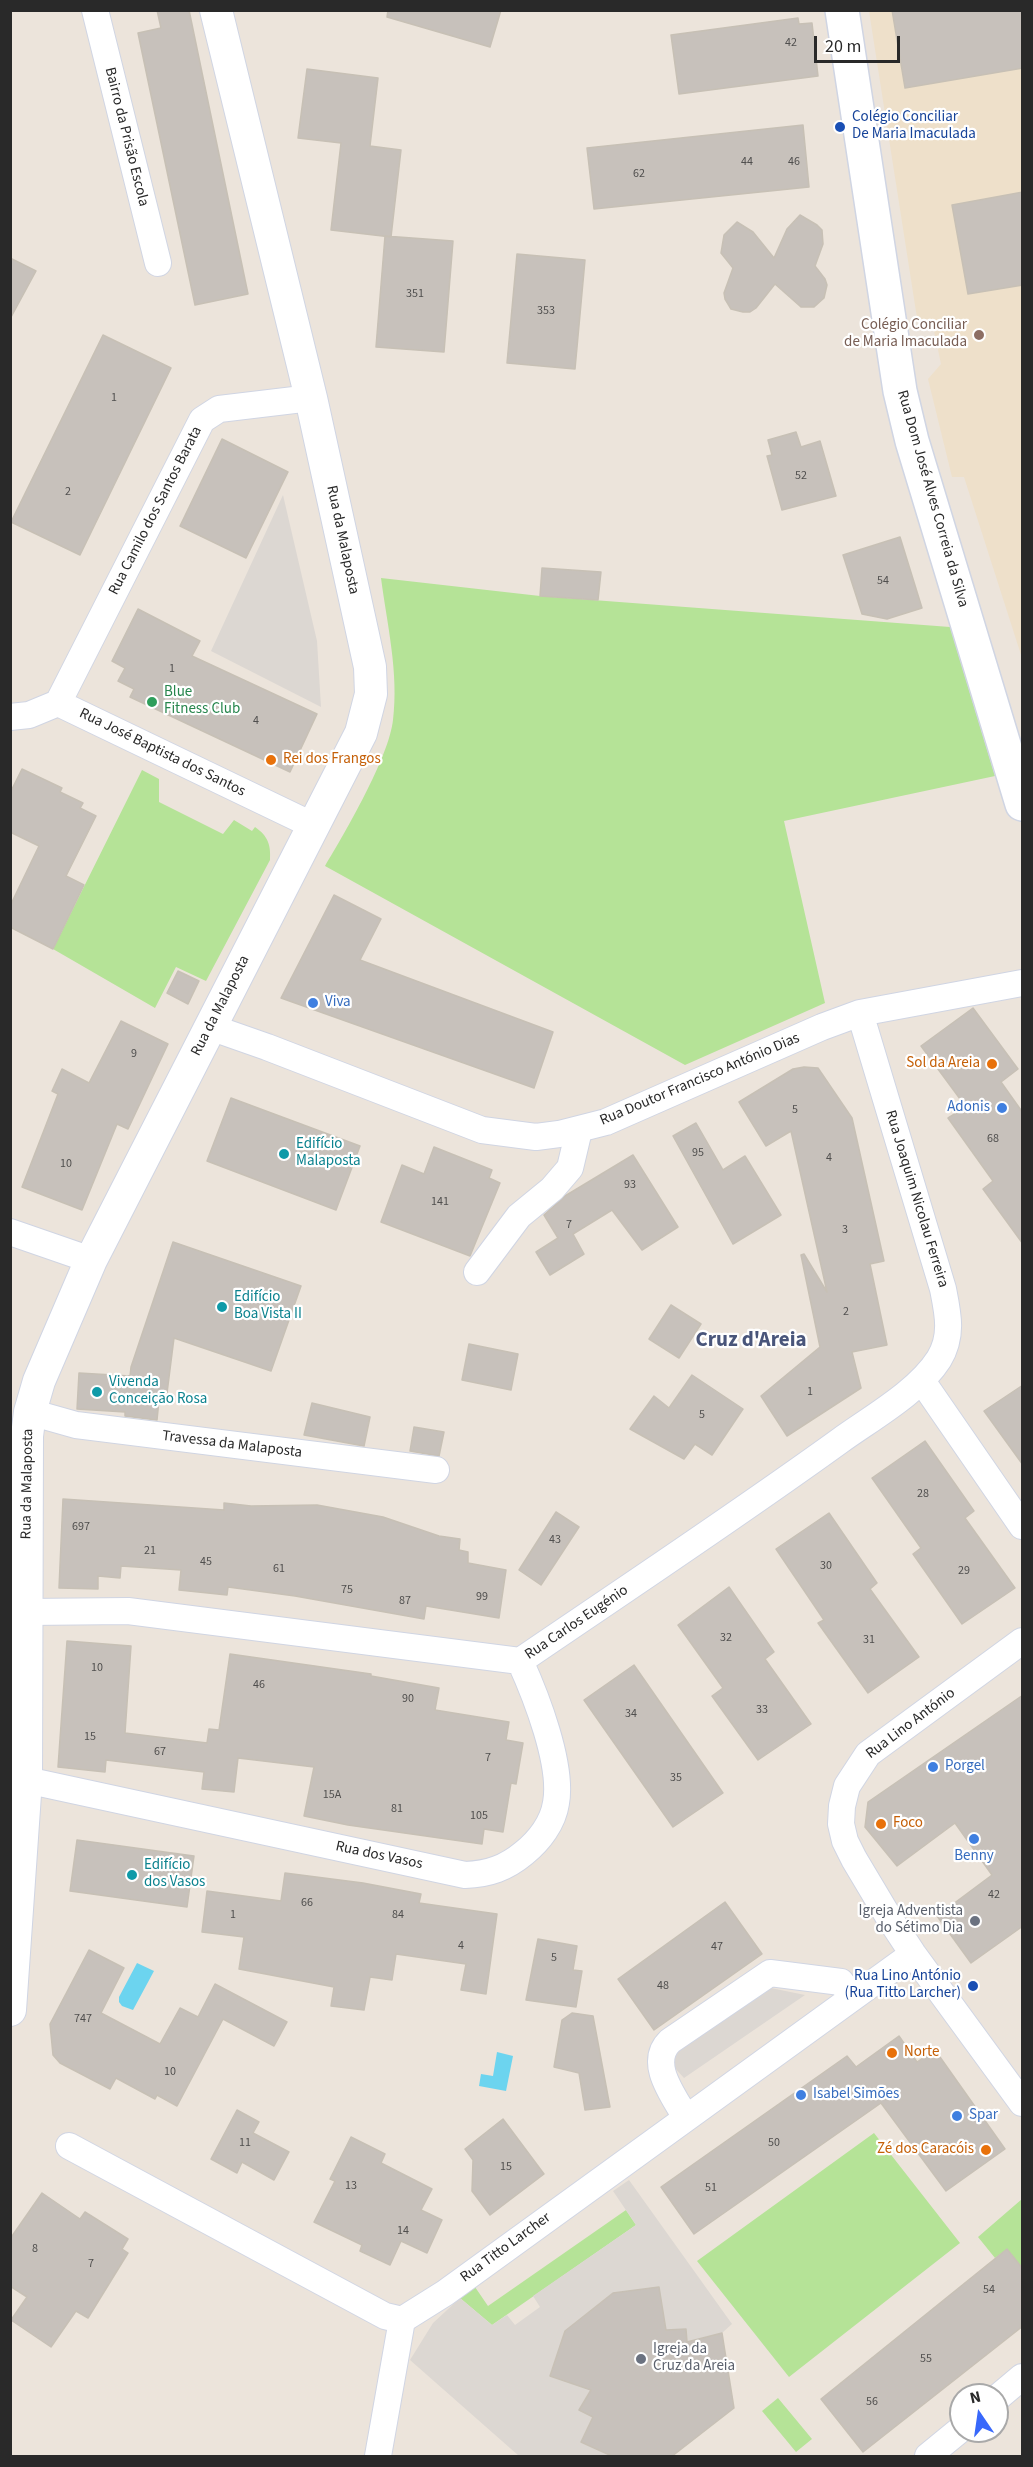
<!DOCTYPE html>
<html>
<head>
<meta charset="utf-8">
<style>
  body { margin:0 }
  #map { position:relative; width:1033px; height:2467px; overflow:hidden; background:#ece4db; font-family:"Source Sans 3",sans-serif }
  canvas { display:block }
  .frame { position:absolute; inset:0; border:12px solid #292929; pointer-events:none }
  .north { position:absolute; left:949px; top:2383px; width:60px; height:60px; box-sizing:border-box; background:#fff; border:2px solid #a9a9a9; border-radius:50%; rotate:347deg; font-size:16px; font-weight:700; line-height:24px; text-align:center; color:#292929 }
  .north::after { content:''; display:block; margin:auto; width:21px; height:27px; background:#3868fb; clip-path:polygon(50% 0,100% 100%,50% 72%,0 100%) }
  .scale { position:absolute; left:814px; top:36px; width:86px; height:27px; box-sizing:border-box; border:3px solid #292929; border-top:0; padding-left:8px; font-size:18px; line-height:21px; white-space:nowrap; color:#292929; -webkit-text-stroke:4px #fff; paint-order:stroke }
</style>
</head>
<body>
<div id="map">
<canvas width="1033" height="2467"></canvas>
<div class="frame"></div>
<div class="north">N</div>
<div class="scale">20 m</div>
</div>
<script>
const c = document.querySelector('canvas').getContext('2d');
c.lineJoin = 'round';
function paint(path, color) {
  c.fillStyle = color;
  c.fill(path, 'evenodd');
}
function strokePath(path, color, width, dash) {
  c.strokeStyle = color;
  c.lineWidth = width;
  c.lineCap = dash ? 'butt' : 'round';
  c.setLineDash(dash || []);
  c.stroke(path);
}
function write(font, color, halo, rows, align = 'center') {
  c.font = font + ' "Source Sans 3",sans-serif';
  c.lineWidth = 4.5;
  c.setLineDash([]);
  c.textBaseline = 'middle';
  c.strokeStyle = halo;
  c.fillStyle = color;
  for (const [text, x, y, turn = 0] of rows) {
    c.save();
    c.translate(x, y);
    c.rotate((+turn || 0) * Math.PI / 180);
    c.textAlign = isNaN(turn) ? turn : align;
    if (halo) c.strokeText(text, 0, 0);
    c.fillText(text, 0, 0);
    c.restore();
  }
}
paint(new Path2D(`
  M869,11H1022V658L964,477H952L928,379L941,364L933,326L917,318Z`), '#eee0ca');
paint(new Path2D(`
  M381,578L540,596L950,627L995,776L784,821L825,1003L685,1065L325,866C345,833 389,757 393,720C399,673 387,624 381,578Z
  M142,770L159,779V802L223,834L234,820L252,831L255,827C268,836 271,845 270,860L206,981L176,967L155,1008L53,949Z
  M874,2133L960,2243L789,2377L697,2261Z
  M1022,2199V2269L1007,2249L995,2258L978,2237Z
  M626,2210L636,2225L492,2325L460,2298L475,2287L488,2306Z
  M778,2398L812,2439L796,2452L762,2411Z`), '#b5e397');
paint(new Path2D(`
  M283,495L317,641L321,707L211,651Z
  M766,1987L805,1995L684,2078L673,2066L671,2054Z
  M629,2180L732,2324L722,2333L687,2342L686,2329L666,2330L659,2287L613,2293L565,2331L550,2375L591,2390L579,2410L593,2417L581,2441L614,2456H519L410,2360L433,2323L460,2298L492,2325L507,2315L515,2325L540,2307L533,2296L636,2225L613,2191Z`), '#dcd7d2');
paint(new Path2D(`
  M137,1963L154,1971L133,2010L122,2006L119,2002V1997Z
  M497,2052L513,2056L506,2091L479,2086L481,2074L493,2076Z`), '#6cd4ef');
const building = new Path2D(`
  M157,10H189L248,294L195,305L138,33L161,28Z
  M388,10H501L490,47L387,17Z
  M892,10H1023V68L905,88Z
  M798,18L799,24L812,23L818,76L679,94L671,35Z
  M307,69L378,78L370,146L401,150L391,237L331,230L341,143L298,138Z
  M803,125L809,187L594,209L587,148Z
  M1023,192V285L968,294L952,205Z
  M800,215L817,225L822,230L823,244L815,266L825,279L827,285L824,298L814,307H801L775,284L756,308L750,312H743L731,309L725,299L724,293L733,268L721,253L724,235L737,222L753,232L774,258L787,229Z
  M385,236L453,241L444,352L376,347Z
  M517,254L585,260L575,369L507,363Z
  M10,258L36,271L10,319Z
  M103,335L171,368L80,555L11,522Z
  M796,432L801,447L820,441L836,496L782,510L767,456L772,455L768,440Z
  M222,439L288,472L246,558L180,526Z
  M900,537L922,608L887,619L862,614L843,555Z
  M542,568L601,572L598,600L540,596Z
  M138,609L200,641L192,656L317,714L290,772L130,697L134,689L118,681L125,668L112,661Z
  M22,769L62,788L60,792L83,803L80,808L96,816L66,876L84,885L53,949L10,927V906L39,846L10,832V793Z
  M334,895L381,919L360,960L553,1032L534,1088L281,998Z
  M178,971L199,981L188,1004L167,993Z
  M973,1008L1018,1069L1001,1082L1023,1113V1244L983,1189L993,1181L948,1118L966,1107L921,1046Z
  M121,1021L168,1044L128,1129L117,1124L82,1210L22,1187L58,1094L52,1091L62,1069L89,1083Z
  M804,1067L818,1068L852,1118L884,1261L870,1264L887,1345L852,1352L861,1388L787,1436L761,1396L820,1347L801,1255L804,1254L827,1292L791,1131L766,1146L739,1102L793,1069Z
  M231,1098L360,1146L336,1210L207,1161Z
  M696,1123L723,1170L745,1156L781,1215L733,1244L673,1136Z
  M434,1147L492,1170L489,1178L500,1183L470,1256L381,1222L402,1165L424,1174Z
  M633,1155L678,1227L642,1250L612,1210L573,1234L584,1254L550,1275L536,1252L558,1238L544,1215L565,1196Z
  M173,1242L301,1286L271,1371L174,1338L166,1401L159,1400L157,1420L125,1416V1412L77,1409L79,1373L130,1376L131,1367Z
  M671,1305L701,1324L679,1358L649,1339Z
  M469,1344L518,1354L511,1390L462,1380Z
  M692,1375L743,1409L712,1455L695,1444L684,1459L630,1429L654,1396L669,1408Z
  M1023,1385V1465L984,1411Z
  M312,1403L370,1417L364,1446L304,1435Z
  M414,1427L444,1432L439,1456L410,1451Z
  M925,1441L974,1511L965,1518L1015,1588L962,1624L913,1554L921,1548L872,1478Z
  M63,1499L224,1510V1503L251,1506L317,1505L383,1517L439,1536L460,1539L459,1550L468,1552V1563L506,1570L499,1618L426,1606L424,1619L295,1596L228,1587L227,1595L179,1590L181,1570L121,1566L120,1578L98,1576V1589L59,1588Z
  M556,1512L579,1527L541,1585L519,1570Z
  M829,1513L877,1583L870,1589L919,1657L868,1693L818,1623L824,1620L776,1549Z
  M729,1587L774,1652L765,1659L811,1724L758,1760L712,1696L723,1688L678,1625Z
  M67,1641L131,1646L125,1733L207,1743L209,1729L219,1730L230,1654L371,1674V1676L439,1688L435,1710L509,1722L506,1740L523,1743L516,1784L511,1783L503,1832L484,1829L482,1844L348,1825L304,1816L314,1767L238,1758L234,1792L202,1789L204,1772L106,1760L105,1772L58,1767Z
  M634,1665L723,1793L673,1827L584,1700Z
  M1023,1695V1926L971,1963L937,1916L992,1875L955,1823L897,1866L865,1827L868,1802Z
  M77,1840L194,1856L187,1907L70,1891Z
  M285,1873L363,1883L421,1894L419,1903L497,1914L486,1994L461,1990L466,1964L396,1954L392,1980L370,1977L364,2010L331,2006L334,1987L239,1969L244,1937L202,1932L207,1891L281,1901Z
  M725,1902L762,1954L654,2030L618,1979Z
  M538,1939L577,1946L573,1970L582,1971L576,2007L526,2000Z
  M89,1950L124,1968L101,2013L160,2044L180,2008L198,2017L215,1984L287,2022L274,2046L223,2019L177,2106L157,2095L155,2099L116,2078L110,2089L60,2063L53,2055L50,2024Z
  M572,2013L593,2016L610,2107L585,2110L579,2073L554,2067L562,2020Z
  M899,2036L917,2062L935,2050L1005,2149L946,2191L881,2103L694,2234L661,2187L847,2056L856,2067Z
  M237,2110L259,2122L253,2133L289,2152L274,2180L242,2162L237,2173L211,2159Z
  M503,2119L544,2174L490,2215L472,2191L473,2160L465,2149Z
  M351,2137L385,2154L381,2163L432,2189L421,2210L442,2220L427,2253L401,2241L390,2265L360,2251L362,2245L314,2222L335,2181L330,2179Z
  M42,2193L80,2219L85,2212L128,2239L122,2249L128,2253L88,2318L76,2311L51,2347L11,2320L27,2297L10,2286V2239Z
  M1007,2249L1023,2269V2326L863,2452L821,2399Z
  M659,2287L666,2330L686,2329L687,2342L722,2333L734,2408L671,2457H614L581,2442L593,2417L579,2410L591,2390L550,2376L565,2331L613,2293Z`);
paint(building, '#c7c1bb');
strokePath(building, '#c7c0b5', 1.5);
const minor = new Path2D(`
  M95,10L158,263
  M58,703L202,420L219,409L311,398
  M10,717L29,715L58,703L312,825
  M210,1027L267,1047L482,1130L536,1137L559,1134L606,1122L822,1027L860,1013L1022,983
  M10,1232L91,1260
  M477,1272L519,1216L552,1189L570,1168L579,1130
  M922,1381L1022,1526
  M30,1412L76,1425L436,1470
  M27,1612L128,1611L520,1661C627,1588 736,1516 841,1440C873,1417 918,1392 939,1359C953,1336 948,1314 943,1289L860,1013
  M1022,1641L868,1754L847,1786L842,1806L841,1824L845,1841L854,1859L888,1916L913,1954L1022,2103
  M26,1780L465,1875C489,1874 506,1868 524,1853C539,1841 553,1823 556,1803C563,1765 536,1696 520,1661
  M686,2118C674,2096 647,2063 670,2041L770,1973L841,1982L852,1998
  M69,2146L385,2316L402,2320L445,2293L913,1954
  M997,2398L1022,2377
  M378,2456L402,2320
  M928,2456L961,2429`);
const tertiary = new Path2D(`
  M10,2010L26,1780L27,1436L30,1412L39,1381L91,1260L361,733L371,694L370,667L311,398L216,10`);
const secondary = new Path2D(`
  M842,10L900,391L912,441L1022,804`);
strokePath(minor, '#d0d5e3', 28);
strokePath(tertiary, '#d0d5e3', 34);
strokePath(secondary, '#d0d5e3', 36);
strokePath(minor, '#fff', 26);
strokePath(tertiary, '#fff', 32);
strokePath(secondary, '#fff', 33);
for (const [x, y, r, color] of [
  [840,127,6,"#1a4fb4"],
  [979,335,6,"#8d6e63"],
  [152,702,6,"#2e9e5b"],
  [271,760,6,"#e8710a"],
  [313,1003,6,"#3f7fe0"],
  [992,1064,6,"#e8710a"],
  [1002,1108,6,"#3f7fe0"],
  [284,1154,6,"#0f9aa8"],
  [222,1307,6,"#0f9aa8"],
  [97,1392,6,"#0f9aa8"],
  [933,1767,6,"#3f7fe0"],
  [881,1824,6,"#e8710a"],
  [974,1839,6,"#3f7fe0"],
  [132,1875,6,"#0f9aa8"],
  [975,1921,6,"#6b7280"],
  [973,1986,6,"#1a4fb4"],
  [892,2053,6,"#e8710a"],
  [801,2095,6,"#3f7fe0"],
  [957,2116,6,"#3f7fe0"],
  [986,2150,6,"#e8710a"],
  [641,2359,6,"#6b7280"]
]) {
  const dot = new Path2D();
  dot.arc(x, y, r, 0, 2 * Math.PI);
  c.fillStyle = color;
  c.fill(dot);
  strokePath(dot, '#fff', 2);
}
write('12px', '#504f4e', null, [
  ["42",791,43],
  ["44",747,162],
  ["46",794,162],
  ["62",639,174],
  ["351",415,294],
  ["353",546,311],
  ["1",114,398],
  ["52",801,476],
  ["2",68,492],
  ["54",883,581],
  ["1",172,669],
  ["4",256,721],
  ["9",134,1054],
  ["5",795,1110],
  ["68",993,1139],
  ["95",698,1153],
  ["4",829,1158],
  ["10",66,1164],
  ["93",630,1185],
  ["141",440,1202],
  ["7",569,1225],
  ["3",845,1230],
  ["2",846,1312],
  ["1",810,1392],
  ["5",702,1415],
  ["28",923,1494],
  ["697",81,1527],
  ["43",555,1540],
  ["21",150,1551],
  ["45",206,1562],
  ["30",826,1566],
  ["61",279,1569],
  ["29",964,1571],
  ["75",347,1590],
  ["99",482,1597],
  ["87",405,1601],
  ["32",726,1638],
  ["31",869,1640],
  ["10",97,1668],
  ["46",259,1685],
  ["90",408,1699],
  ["33",762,1710],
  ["34",631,1714],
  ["15",90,1737],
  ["67",160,1752],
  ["7",488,1758],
  ["35",676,1778],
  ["15A",332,1795],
  ["81",397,1809],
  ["105",479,1816],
  ["42",994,1895],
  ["66",307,1903],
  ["1",233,1915],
  ["84",398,1915],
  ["4",461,1946],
  ["47",717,1947],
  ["5",554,1958],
  ["48",663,1986],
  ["747",83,2019],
  ["10",170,2072],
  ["11",245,2143],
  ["50",774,2143],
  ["15",506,2167],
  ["13",351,2186],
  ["51",711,2188],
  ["14",403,2231],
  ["8",35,2249],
  ["7",91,2264],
  ["54",989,2290],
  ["55",926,2359],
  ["56",872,2402]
]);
write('15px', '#164399', '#fff', [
  ["Colégio Conciliar",852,118],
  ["De Maria Imaculada",852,135],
  ["Rua Lino António",961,1977,"right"],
  ["(Rua Titto Larcher)",961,1994,"right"]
], 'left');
write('15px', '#292929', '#fff', [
  ["Bairro da Prisão Escola",126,137,76],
  ["Rua Dom José Alves Correia da Silva",932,499,74],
  ["Rua Camilo dos Santos Barata",156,511,-63],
  ["Rua da Malaposta",342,540,78],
  ["Rua José Baptista dos Santos",162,753,26],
  ["Rua da Malaposta",221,1006,-63],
  ["Rua Doutor Francisco António Dias",700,1080,-23],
  ["Rua Joaquim Nicolau Ferreira",916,1199,73],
  ["Travessa da Malaposta",232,1445,7],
  ["Rua da Malaposta",28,1484,-89],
  ["Rua Carlos Eugénio",577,1623,-34],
  ["Rua Lino António",911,1724,-37],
  ["Rua dos Vasos",379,1856,12],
  ["Rua Titto Larcher",506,2248,-36]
]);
write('15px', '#785e54', '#fff', [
  ["Colégio Conciliar",967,326],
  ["de Maria Imaculada",967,343]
], 'right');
write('15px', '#27864d', '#fff', [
  ["Blue",164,693],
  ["Fitness Club",164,710]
], 'left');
write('15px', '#c56008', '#fff', [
  ["Rei dos Frangos",283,760],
  ["Sol da Areia",980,1064,"right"],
  ["Foco",893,1824],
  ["Norte",904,2053],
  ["Zé dos Caracóis",974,2150,"right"]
], 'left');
write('15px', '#366cbe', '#fff', [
  ["Viva",325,1003],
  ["Adonis",990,1108,"right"],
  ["Porgel",945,1767],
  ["Benny",974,1857,"center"],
  ["Isabel Simões",813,2095],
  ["Spar",969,2116]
], 'left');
write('15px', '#0d838f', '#fff', [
  ["Edifício",296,1145],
  ["Malaposta",296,1162],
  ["Edifício",234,1298],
  ["Boa Vista II",234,1315],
  ["Vivenda",109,1383],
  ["Conceição Rosa",109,1400],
  ["Edifício",144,1866],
  ["dos Vasos",144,1883]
], 'left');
write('15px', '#5b616d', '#fff', [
  ["Igreja Adventista",963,1912],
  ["do Sétimo Dia",963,1929],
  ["Igreja da",653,2350,"left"],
  ["Cruz da Areia",653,2367,"left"]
], 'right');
write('bold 21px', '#49557a', '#fff', [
  ["Cruz d'Areia",751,1341]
]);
</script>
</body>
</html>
